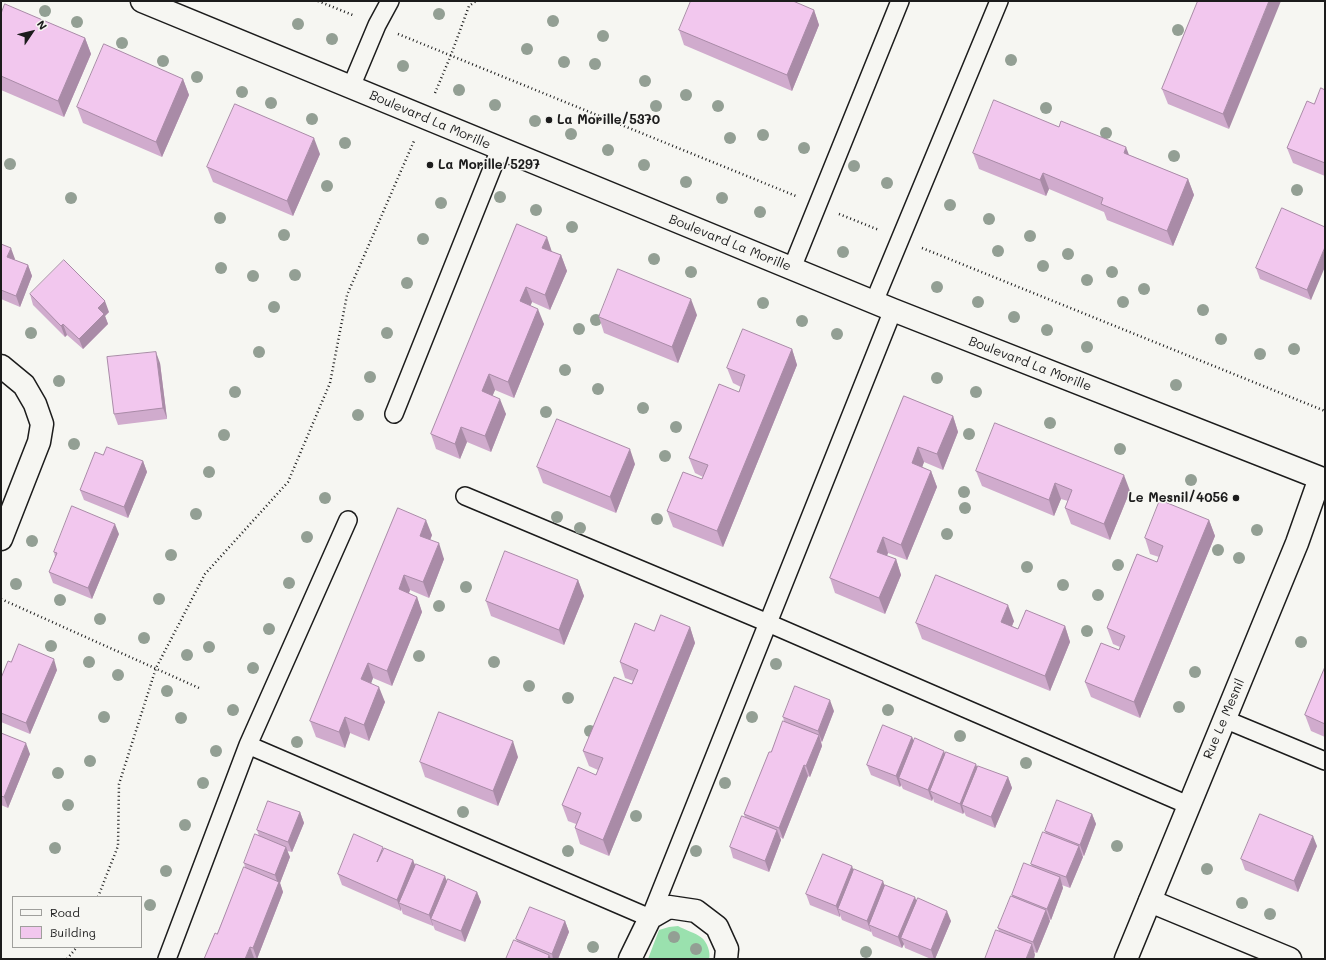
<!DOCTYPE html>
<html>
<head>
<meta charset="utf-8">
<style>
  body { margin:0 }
  #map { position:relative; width:1326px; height:960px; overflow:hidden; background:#f6f6f2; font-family:Mali,sans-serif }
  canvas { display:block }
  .frame { position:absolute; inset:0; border:2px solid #1c1c1c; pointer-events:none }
  .legend { position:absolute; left:12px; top:896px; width:130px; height:52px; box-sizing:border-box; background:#f6f6f2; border:1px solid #9f9f9c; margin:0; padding:5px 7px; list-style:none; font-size:12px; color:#1c1c1c }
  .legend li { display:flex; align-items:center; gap:8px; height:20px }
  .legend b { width:20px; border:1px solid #9f9f9c }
  .north { position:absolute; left:12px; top:12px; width:40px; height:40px; -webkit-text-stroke:3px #f6f6f2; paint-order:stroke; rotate:55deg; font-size:11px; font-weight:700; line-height:16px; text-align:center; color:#1c1c1c }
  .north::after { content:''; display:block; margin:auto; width:14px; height:18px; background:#1c1c1c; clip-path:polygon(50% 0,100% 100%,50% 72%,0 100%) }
</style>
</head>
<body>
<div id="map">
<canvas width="1326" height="960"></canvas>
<div class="frame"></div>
<ul class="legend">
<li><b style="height:5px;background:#f6f6f2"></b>Road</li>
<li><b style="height:11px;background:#f2c7ee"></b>Building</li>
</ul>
<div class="north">N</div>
</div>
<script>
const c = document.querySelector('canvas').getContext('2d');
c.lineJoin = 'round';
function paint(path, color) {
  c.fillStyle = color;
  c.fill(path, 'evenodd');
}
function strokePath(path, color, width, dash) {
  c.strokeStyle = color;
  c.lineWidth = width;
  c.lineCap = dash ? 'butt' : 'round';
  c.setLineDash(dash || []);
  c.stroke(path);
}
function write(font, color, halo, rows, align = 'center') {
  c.font = font + ' Mali,sans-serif';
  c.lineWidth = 3;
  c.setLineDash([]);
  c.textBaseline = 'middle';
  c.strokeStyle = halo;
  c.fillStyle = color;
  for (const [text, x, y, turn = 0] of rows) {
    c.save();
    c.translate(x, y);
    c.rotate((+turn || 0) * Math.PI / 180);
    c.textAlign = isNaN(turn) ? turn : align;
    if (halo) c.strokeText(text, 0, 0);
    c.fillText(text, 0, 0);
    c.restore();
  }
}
paint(new Path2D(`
  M678,926C685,930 696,933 702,938C707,942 711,953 709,959H648L659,930L669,927Z`), '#9ae1ae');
const service = new Path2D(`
  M351,87L377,25L390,1
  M792,268L900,1
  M874,302L999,1
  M394,414L500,149
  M465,496L768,623L1188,805
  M1224,719L1325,761
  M248,745L650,918L893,310
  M167,959L248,745L348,520`);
const minor = new Path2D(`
  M1,366L24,385L35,404L42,424L39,442L1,539
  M1150,901L1290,959
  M630,959L650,918L669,907L696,911L717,927L727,949L726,959`);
const tertiary = new Path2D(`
  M142,1L893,310L1320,478L1325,481
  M1126,959L1297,543L1320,478`);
strokePath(service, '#1c1c1c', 20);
strokePath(minor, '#1c1c1c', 25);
strokePath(tertiary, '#1c1c1c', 25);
strokePath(new Path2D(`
  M318,1L355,16
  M398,34L796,196
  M435,93L451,55L469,6L476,1
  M839,214L879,230
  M922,248L1325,411
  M1,599L199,688
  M98,897L118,846L119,784L156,668L205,574L288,482L330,383L347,295L414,141
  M67,959L77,947`), '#1c1c1c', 2.5, [1, 3]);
strokePath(service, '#f6f6f2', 17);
strokePath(minor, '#f6f6f2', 22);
strokePath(tertiary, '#f6f6f2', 22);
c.fillStyle = '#939f94';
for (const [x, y] of [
  [45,11],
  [439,14],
  [553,21],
  [77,22],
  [298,24],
  [1178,30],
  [603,36],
  [332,39],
  [122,43],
  [527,49],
  [1011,60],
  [163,61],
  [564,62],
  [595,64],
  [403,66],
  [197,77],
  [645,81],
  [459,90],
  [242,92],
  [686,95],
  [271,103],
  [495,105],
  [656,106],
  [718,106],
  [1046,108],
  [312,119],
  [535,121],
  [1106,133],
  [571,134],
  [763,135],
  [730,138],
  [345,143],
  [804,148],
  [608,150],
  [1174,156],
  [10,164],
  [644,165],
  [854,166],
  [686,182],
  [887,183],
  [327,186],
  [1297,190],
  [500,197],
  [71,198],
  [722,198],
  [441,203],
  [950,205],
  [536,210],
  [760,212],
  [220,218],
  [989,219],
  [572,227],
  [284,235],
  [1030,236],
  [423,239],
  [998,251],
  [843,252],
  [1068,254],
  [654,259],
  [1043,266],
  [221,268],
  [691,272],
  [1112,272],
  [295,275],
  [253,276],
  [1087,280],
  [407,283],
  [937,287],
  [1144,289],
  [978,302],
  [1123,302],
  [763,303],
  [274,307],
  [1203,310],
  [1014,317],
  [596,320],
  [802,321],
  [579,329],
  [1047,330],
  [31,333],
  [387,333],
  [837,334],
  [1221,339],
  [1087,347],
  [1294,349],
  [259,352],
  [1260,354],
  [565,370],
  [370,377],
  [937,378],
  [59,381],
  [1176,385],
  [598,389],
  [235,392],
  [976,392],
  [643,408],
  [546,412],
  [358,415],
  [1050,423],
  [676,427],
  [969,434],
  [224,435],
  [74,444],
  [1120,449],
  [665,456],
  [209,472],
  [1191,480],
  [964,492],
  [325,498],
  [965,508],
  [196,514],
  [557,517],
  [657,519],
  [580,528],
  [1257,530],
  [947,534],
  [307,537],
  [32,541],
  [1218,550],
  [171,555],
  [1239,558],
  [1118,565],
  [1027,567],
  [289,583],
  [16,584],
  [1063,585],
  [466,587],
  [1098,595],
  [159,599],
  [60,600],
  [439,606],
  [100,619],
  [269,629],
  [1087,631],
  [144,638],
  [1301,642],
  [51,646],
  [209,647],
  [187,655],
  [419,656],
  [89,662],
  [494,662],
  [776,664],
  [253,668],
  [1195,672],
  [118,675],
  [529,686],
  [167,691],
  [568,698],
  [1179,707],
  [233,710],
  [888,710],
  [104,717],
  [752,717],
  [181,718],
  [590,731],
  [960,736],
  [297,742],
  [216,751],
  [90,761],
  [1026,763],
  [58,773],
  [203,783],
  [725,783],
  [68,805],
  [463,812],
  [636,816],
  [185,825],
  [1117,846],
  [55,848],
  [568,851],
  [696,851],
  [1207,869],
  [166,871],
  [1242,903],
  [150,905],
  [1270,914],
  [674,937],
  [593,947],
  [696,949],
  [866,952]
]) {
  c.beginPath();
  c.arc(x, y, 6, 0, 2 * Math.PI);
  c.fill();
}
paint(new Path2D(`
  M1198,1L1229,129L1168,104L1162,89Z
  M814,10L819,25L792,91L684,45L679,30Z
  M1,14L85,38L91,54L64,117L1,90Z
  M183,79L189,95L162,157L83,123L77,107Z
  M1325,90V176L1293,163L1287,148L1314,104Z
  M973,153L1129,155L1188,179L1194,195L1173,246L1107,220L1104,212L1049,189L1046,196L979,169Z
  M320,154L293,216L213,182L207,167Z
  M517,224L552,252L561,255L567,271L550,310L532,302L530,306L544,324L514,398L495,390L492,396L506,414L491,452L467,442L460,459L436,449L431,434Z
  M1325,227L1311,300L1260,279L1256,268Z
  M1,244L15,259L14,260L28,265L32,276L20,307L1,299Z
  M30,294L109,312L105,316L108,324L83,349L67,335L65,337L33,305Z
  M697,315L678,363L604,333L599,317Z
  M792,349L797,365L723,547L673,527L667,511L702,479L703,477L695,473L689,458L739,392L741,387L733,383L727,368Z
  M160,363L167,419L118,425L114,414Z
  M904,396L953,416L958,432L943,470L924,462L922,467L931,471L937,487L907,560L888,553L887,556L896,559L901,575L885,614L835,593L830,578Z
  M143,461L147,472L128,518L84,500L80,490Z
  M635,464L616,513L543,483L537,467Z
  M976,471L1130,491L1110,540L1071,524L1065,508L1068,501L1061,499L1054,516L982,486Z
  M398,508L432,535L430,540L444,559L429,598L410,590L409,593L417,597L422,612L392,686L373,678L371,683L385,702L369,741L350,733L345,748L316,737L310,721Z
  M1209,520L1215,536L1140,718L1091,697L1085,682L1119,650L1120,647L1113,644L1107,628L1157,562L1159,557L1150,554L1145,538Z
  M119,534L92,599L53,583L49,572L55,557L54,552Z
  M578,580L584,596L564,645L491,616L486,601Z
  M1014,621L1012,626L1018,629L1065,626L1070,642L1050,691L922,639L916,623Z
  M690,627L695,643L609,856L580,844L575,828L576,824L568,821L562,805L596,775L598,770L589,766L583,751L632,684L633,681L625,678L620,662L654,631Z
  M11,662L57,670L30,734L1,722V678Z
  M1325,667V737L1311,731L1305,715Z
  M834,711L822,742L821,741L822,746L810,777L808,776L783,839L780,837L781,840L769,872L733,858L730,847L745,817L744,814L771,752L784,721L783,717Z
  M1,733L30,754L8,808L1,805Z
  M912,737L914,741L977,768L1008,777L1012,788L995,828L966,816L964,812L963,814L934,802L933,798L932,801L903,789L901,785L900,787L871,775L867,765Z
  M518,757L498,806L425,777L420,762Z
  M300,812L304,823L292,852L287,851L290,857L280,883L283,892L257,959L254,958L217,934L245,867L244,863L259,836L257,830Z
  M1092,814L1096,824L1084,856L1082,855L1083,857L1070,888L1062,885L1063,888L1051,920L1049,919L1050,921L1037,953L1034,952L1035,955L999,931L998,928L1013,897L1012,895L1032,867L1031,864L1046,833L1045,831Z
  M1317,846L1298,892L1245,870L1241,859Z
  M384,849L413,860L415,865L447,882L477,892L481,902L465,942L435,930L433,925V926L403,914L401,909V911L342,885L338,874Z
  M853,871L885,886L916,902L951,921L935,959H931L905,948L904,944L902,948L873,936L871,931V932L842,920L840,915V917L810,905L806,894Z
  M565,921L569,932L558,959H506L517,941L516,939Z`), '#d0abcd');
paint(new Path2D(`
  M1269,1H1281L1229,129L1223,114Z
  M814,10L819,25L792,91L787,75Z
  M85,38L91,54L64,117L58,101Z
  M183,79L189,95L162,157L156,142Z
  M314,138L320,154L293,216L287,201Z
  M1126,147L1132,163L1124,153Z
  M1043,173L1049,189L1046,196L1040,180Z
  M1188,179L1194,195L1173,246L1167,231Z
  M547,237L552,252L542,248Z
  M1325,247V267L1311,300L1307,290Z
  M11,248L15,259L11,267L7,257Z
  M561,255L567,271L550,310L545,295Z
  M28,265L32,276L20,307L16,296Z
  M526,287L532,302L526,317L520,301Z
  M691,299L697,315L678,363L672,347Z
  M105,301L109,312L105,316L108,324L83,349L79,339L98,308Z
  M538,309L544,324L514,398L508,382Z
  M63,324L67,335L65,337L61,326Z
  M792,349L797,365L723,547L717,531Z
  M156,352L160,363L167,419L163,408Z
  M489,374L495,390L488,407L482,391Z
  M500,399L506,414L491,452L485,436Z
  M953,416L958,432L943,470L937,454Z
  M461,427L467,442L460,459L455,444Z
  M918,447L924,462L918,479L912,463Z
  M630,449L635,464L616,513L610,497Z
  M143,461L147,472L128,518L124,507Z
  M931,471L937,487L907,560L901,545Z
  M1124,475L1130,491L1110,540L1104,524Z
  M1055,483L1061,499L1054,516L1049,500Z
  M426,520L432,535L426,551L420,536Z
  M1209,520L1215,536L1140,718L1134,702Z
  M115,524L119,534L92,599L88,588Z
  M883,537L888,553L882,567L877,552Z
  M439,543L444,559L429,598L423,582Z
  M896,559L901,575L885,614L879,598Z
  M404,575L410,590L404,605L399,589Z
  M578,580L584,596L564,645L559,630Z
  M417,597L422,612L392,686L387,671Z
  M1008,605L1014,621L1007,638L1001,622Z
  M1065,626L1070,642L1050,691L1045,676Z
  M690,627L695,643L609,856L603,840Z
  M54,659L57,670L30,734L26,723Z
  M368,663L373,678L367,695L361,679Z
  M379,687L385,702L369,741L364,725Z
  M830,700L834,711L822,742L818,731Z
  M345,717L350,733L345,748L339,732Z
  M819,735L822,746L810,777L806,766Z
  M912,737L916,748L899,778L901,785L900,787L896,776Z
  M513,741L518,757L498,806L493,791Z
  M26,743L30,754L8,808L4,797Z
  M944,751L948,761L930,791L933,798L932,801L928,790Z
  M976,764L980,775L962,805L964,812L963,814L960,804Z
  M804,765L808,776L783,839L779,828Z
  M1008,777L1012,788L995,828L991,817Z
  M300,812L304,823L292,852L288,842Z
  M1092,814L1096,824L1084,856L1080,845Z
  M777,830L781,840L769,872L765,861Z
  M1313,836L1317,846L1298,892L1294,881Z
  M1079,846L1083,857L1070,888L1066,877Z
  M286,847L290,857L280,883L283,892L257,959L253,948L278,884L275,875Z
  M413,860L417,871L399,903L401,909V911L397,900Z
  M852,866L856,877L838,909L840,915V917L836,906Z
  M445,876L449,887L431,919L433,925V926L429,915Z
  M1060,877L1063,888L1051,920L1047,909Z
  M883,881L887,892L869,925L871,931V932L867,921Z
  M477,892L481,902L465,942L461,931Z
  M915,897L919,908L901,938L904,944L902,948L898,937Z
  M1046,910L1050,921L1037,953L1033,942Z
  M947,911L951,921L935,959H934L931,950Z
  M565,921L569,932L558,959H553L552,954Z
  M1032,944L1035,955L1034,959H1026Z
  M250,947L254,958V959H245Z
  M549,955L551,959H548Z`), '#a98ba7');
const building = new Path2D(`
  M691,1H793L814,10L787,75L679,30Z
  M1198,1H1269L1223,114L1162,89Z
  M5,4L85,38L58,101L1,76V14Z
  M104,44L183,79L156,142L77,107Z
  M1321,88L1325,90V163L1287,148L1307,101L1314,104Z
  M994,100L1059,127L1061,121L1126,147L1124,153L1188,179L1167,231L1101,204L1103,198L1043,173L1040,180L973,153Z
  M235,104L314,138L287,201L207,167Z
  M1282,208L1325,227V247L1307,290L1256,268Z
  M517,224L547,237L542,248L561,255L545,295L526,287L520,301L538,309L508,382L489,374L482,391L500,399L485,436L461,427L455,444L431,434Z
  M1,244L11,248L7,257L28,265L16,296L1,290Z
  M64,260L105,301L98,308L104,314L79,339L63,324L61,326L30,294Z
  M618,269L691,299L672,347L599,317Z
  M743,329L792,349L717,531L667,511L683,472L702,479L708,465L689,458L719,384L739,392L745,375L727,368Z
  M156,352L163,408L114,414L107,357Z
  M904,396L953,416L937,454L918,447L912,463L931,471L901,545L883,537L877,552L896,559L879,598L830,578Z
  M557,419L630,449L610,497L537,467Z
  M995,423L1124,475L1104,524L1065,508L1072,490L1055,483L1049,500L976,471Z
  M107,447L143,461L124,507L80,490L95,452L103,455Z
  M1160,500L1209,520L1134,702L1085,682L1101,643L1119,650L1125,636L1107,628L1137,554L1157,562L1163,546L1145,538Z
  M72,506L115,524L88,588L49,572L57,553L54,552Z
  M398,508L426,520L420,536L439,543L423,582L404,575L399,589L417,597L387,671L368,663L361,679L379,687L364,725L345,717L339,732L310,721Z
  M505,551L578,580L559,630L486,601Z
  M936,575L1008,605L1001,622L1018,629L1026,610L1065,626L1045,676L916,623Z
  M661,615L690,627L603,840L575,828L581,813L562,805L578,767L596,775L603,758L583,751L614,677L632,684L638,670L620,662L635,623L654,631Z
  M19,644L54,659L26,723L1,713V678L8,661L11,662Z
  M1325,667V724L1305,715Z
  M795,686L830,700L818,731L783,717Z
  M439,712L513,741L493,791L420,762Z
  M783,721L819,735L806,766L804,765L779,828L744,814L769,752H771Z
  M883,725L912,737L896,776L867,765Z
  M1,733L26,743L4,797L1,796Z
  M915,738L944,751L928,790L899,778Z
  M946,752L976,764L960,804L930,791Z
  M978,766L1008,777L991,817L962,805Z
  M1057,800L1092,814L1080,845L1045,831Z
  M268,801L300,812L288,842L257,830Z
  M1260,814L1313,836L1294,881L1241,859Z
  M742,816L777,830L765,861L730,847Z
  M1043,832L1079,846L1066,877L1031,864Z
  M255,834L286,847L275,875L244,863Z
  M354,834L383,847L377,862L384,848L413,860L397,900L338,874Z
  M823,854L852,866L836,906L806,894Z
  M1024,863L1060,877L1047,909L1012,895Z
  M416,864L445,876L429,915L399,903Z
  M244,867L279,882L253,948L250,947L245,959H204L215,933L217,934Z
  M854,869L883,881L867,921L838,909Z
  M448,879L477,892L461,931L431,919Z
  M885,885L915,897L898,937L869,925Z
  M1011,896L1046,910L1033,942L998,928Z
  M918,898L947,911L931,950L901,938Z
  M530,907L565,921L552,954L516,939Z
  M996,930L1032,944L1026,959H985Z
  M514,940L549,955L548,959H506Z`);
paint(building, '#f2c7ee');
strokePath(building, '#a98ba7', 1);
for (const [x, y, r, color] of [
  [549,120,4,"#1c1c1c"],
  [430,165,4,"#1c1c1c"],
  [1236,498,4,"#1c1c1c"]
]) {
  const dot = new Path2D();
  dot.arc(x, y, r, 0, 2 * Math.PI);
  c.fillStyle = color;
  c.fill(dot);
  strokePath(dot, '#f6f6f2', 1.5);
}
write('13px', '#1c1c1c', '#f6f6f2', [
  ["Boulevard La Morille",430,120,23],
  ["Boulevard La Morille",730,243,22],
  ["Boulevard La Morille",1030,364,21],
  ["Rue Le Mesnil",1224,719,-67]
]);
write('bold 13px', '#1c1c1c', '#f6f6f2', [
  ["La Morille/5370",557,120],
  ["La Morille/5297",438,165],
  ["Le Mesnil/4056",1228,498,"right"]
], 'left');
</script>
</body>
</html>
